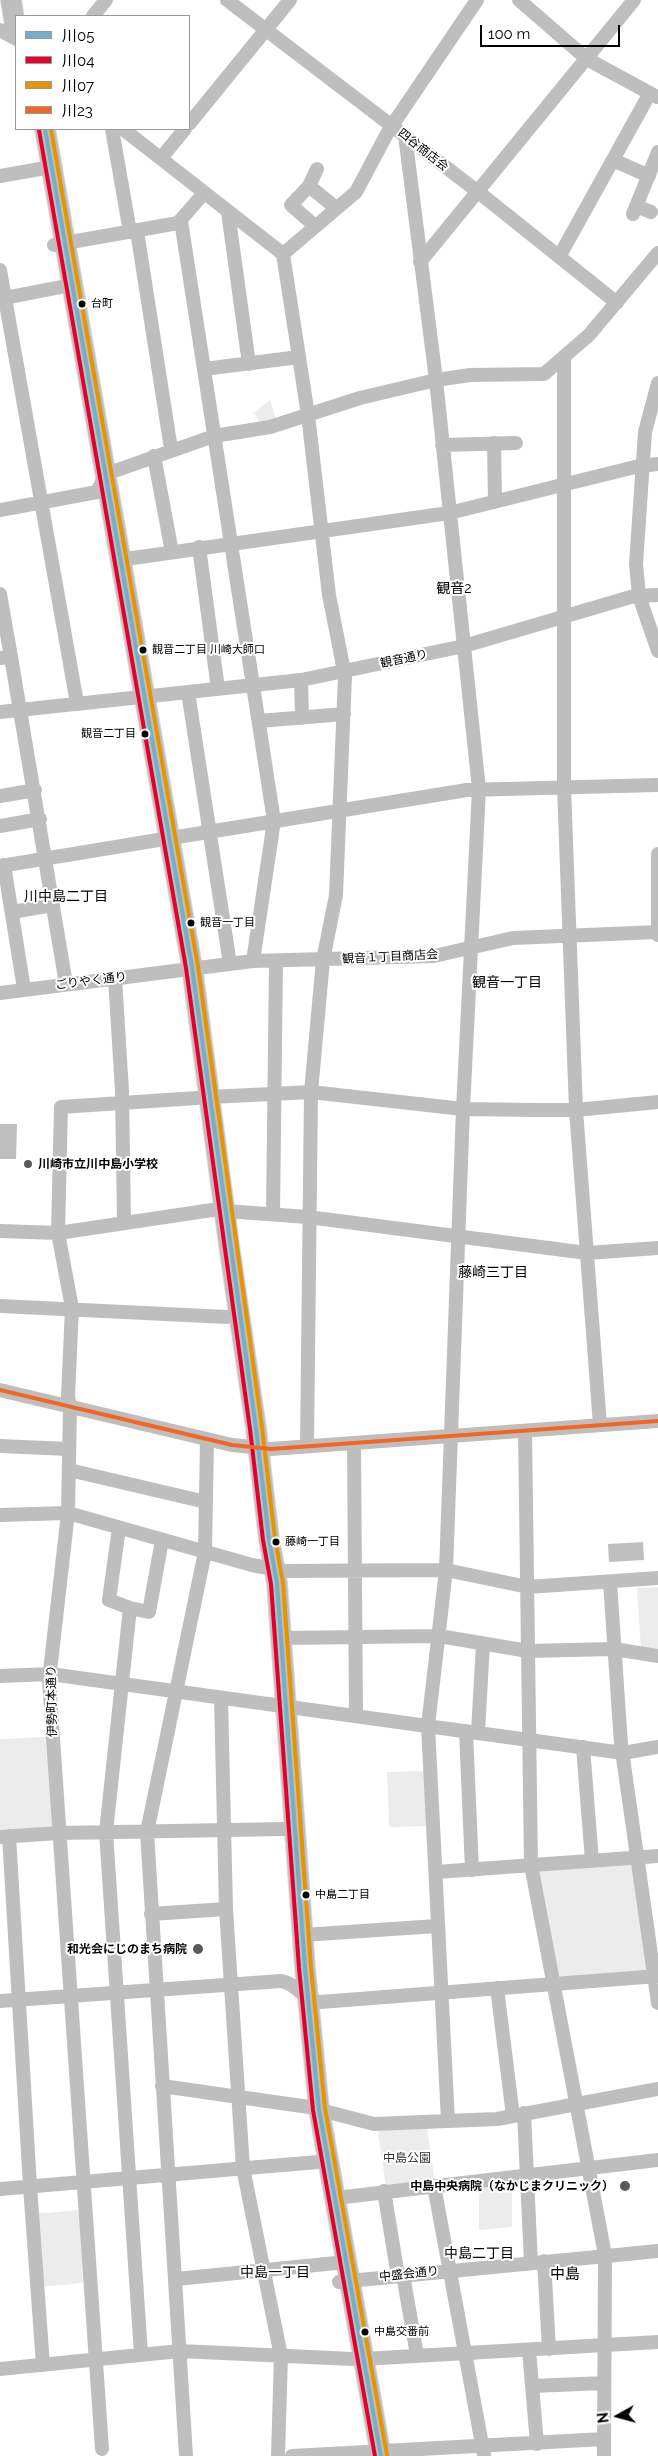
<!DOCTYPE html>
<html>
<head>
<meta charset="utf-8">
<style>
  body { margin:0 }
  #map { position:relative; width:658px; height:2456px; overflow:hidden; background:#fff; font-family:Raleway,"Noto Sans JP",sans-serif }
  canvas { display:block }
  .legend { position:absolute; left:15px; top:15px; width:175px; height:115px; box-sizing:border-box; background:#fff; border:1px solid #999; margin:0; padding:6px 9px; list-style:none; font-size:15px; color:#000 }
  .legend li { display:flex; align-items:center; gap:10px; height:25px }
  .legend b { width:25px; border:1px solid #999 }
  .north { position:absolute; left:593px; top:2391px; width:50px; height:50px; -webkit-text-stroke:4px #fff; paint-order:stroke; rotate:263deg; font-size:14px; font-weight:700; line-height:20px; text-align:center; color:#000 }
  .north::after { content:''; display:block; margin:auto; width:18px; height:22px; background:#000; clip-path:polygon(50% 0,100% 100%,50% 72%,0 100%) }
  .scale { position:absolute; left:480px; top:25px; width:140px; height:22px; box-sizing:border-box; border:2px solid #000; border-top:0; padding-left:6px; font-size:15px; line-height:18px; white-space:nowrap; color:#000; -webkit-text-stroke:4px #fff; paint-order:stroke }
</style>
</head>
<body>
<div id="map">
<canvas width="658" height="2456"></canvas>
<ul class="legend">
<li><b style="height:6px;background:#73afc8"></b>川05</li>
<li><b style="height:6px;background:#e4002b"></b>川04</li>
<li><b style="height:6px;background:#e69400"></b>川07</li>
<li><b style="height:6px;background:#f26522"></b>川23</li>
</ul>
<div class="north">N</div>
<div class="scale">100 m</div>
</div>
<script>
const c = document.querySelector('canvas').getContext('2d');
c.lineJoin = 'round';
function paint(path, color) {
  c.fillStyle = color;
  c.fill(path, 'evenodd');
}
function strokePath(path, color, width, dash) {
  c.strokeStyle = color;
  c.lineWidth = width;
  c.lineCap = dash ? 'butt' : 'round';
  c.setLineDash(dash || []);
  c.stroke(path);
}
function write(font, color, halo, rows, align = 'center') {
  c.font = font + ' Raleway,"Noto Sans JP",sans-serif';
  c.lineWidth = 4;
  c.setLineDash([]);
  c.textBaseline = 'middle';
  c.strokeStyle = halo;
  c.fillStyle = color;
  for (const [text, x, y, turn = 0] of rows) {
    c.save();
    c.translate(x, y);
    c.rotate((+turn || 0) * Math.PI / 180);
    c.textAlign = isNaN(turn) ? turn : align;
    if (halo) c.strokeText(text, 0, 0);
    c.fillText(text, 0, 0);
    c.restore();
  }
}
paint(new Path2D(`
  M270,400L277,423L263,426L254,413Z
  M658,1587V1651L641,1649L637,1588Z
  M47,1737L53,1826L50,1829L0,1832V1739Z
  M425,1771L427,1826L389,1827L387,1772Z
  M630,1863L634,1865L648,1966L646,1970L562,1977L557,1974L538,1874L541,1870Z
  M427,2128L435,2183L386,2186L378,2134L380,2130Z
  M512,2184V2227L479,2230V2187Z
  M79,2210L83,2283L39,2287L34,2214Z`), '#ececec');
paint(new Path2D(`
  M0,1124H17L16,1159H0Z
  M643,1542L644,1560L609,1562L608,1544Z`), '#bfbfbf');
const highway = new Path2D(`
  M11,0L16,31
  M45,129L192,967L230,1252L256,1428L269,1539L277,1583L305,1968L319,2109L381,2456`);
strokePath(highway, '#dbdbdb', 22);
strokePath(new Path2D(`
  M227,0L477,191L617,303
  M519,0L587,59L657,97
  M93,16L106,0
  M0,30L16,39
  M189,124L290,0
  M112,129L130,232
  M123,129L283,254L356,192L389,130L477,0
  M405,135L436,380L479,789L463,1109L446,1570L428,1726L448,2121
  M161,158L185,129
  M613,160L649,176
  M0,176L51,167
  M309,186L336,208
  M636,206L651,212
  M228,212L249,364
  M633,214L658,152
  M181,221L274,821L253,961
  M315,226L291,205L309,186L317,169
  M137,231L171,449
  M54,245L178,223L204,193
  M283,254L308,415L329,595L345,676L336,895L323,960L311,1092L307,1446
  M559,257L650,93
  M420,262L634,0
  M0,270L77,703
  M0,299L61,287
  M564,358V787L576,1110L600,1425
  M204,369L299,357
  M658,383L645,432L636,564L639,596L658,651
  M494,443L495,502
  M442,445L516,443
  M154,456L172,552
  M0,510L97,492L106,474L214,436L270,427L360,398L436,380L470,375L544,374L589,335L658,253
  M199,547L218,689
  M119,560L449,513L635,467L658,464
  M0,594L11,657L0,658
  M11,657L66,984
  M301,680L302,718
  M188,692L230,964
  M0,712L301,680L464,646L634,596L658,595
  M259,721L344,714
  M0,796L35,790
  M0,826L40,819
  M171,838L467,790L658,785
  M658,854V935
  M4,865L24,989
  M0,866L158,840
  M12,912L53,905
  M115,978L122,1091L124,1223
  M0,993L253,961L434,956L513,938L658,932
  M210,1097L311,1092L463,1109L537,1110H576L658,1102
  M273,1214L276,961
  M0,1231L58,1233L212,1210L308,1217L587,1253L658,1248
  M0,1306L227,1317
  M0,1390L232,1445L271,1449L658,1421
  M525,1431L531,1865L605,2255L604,2456
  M354,1443L356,1716
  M0,1446L69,1449
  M69,1470L206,1502
  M0,1515L68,1513L252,1565L284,1571L446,1570L528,1587L658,1578
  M119,1528L109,1600L130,1608L149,1612L162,1540
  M610,1582L621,1744L658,2003
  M130,1608L106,1832L141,2354
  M282,1638L439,1636L528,1651L614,1649L658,1656
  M0,1676L50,1674L623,1753L658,1747
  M221,1698L226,1909L243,2168L281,2356L278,2456
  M466,1731L472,1870
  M478,1732L483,1644
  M583,1747L592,1861
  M9,1836L30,2186L43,2365
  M0,1837L59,1833L284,1829
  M436,1872L658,1856
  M151,1914L226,1909
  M303,1935L437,1926
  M497,1988L513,2116
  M0,2001L281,1981C297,1983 304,2001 320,2002L658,1976
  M162,2086L309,2107L374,2124L497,2119L658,2089
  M524,2113L531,2263
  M434,2186L484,2455
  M0,2189L318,2162
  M384,2191L398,2276
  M336,2198L658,2160
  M544,2261L549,2349
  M403,2275L417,2355
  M176,2279L336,2263
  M339,2282L658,2251
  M529,2350L537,2444
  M363,2359L658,2342
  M0,2369L180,2351L352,2359
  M533,2386L604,2383
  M102,2449L49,1680L68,1513L70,1407L68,1396L72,1308L58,1233L61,1107L197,1098
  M186,2456L147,1832L205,1552L207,1439
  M292,2456L604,2439`), '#bebebe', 14);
strokePath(highway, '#bebebe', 20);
strokePath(new Path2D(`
  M45,129L192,967L256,1428L269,1539L277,1583L305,1968L319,2109L381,2456`), '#73afc8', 4);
strokePath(new Path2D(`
  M39,130L186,968L250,1429L263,1540L271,1584L299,1968L313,2110L375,2456`), '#e4002b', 4);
strokePath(new Path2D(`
  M51,129L198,966L262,1427L275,1538L283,1583L311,1967L325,2108L387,2455`), '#e69400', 4);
strokePath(new Path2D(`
  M0,1390L232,1445L271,1449L658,1421`), '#f26522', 4);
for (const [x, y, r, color] of [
  [82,304,4.5,"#000"],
  [143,650,4.5,"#000"],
  [145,734,4.5,"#000"],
  [191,923,4.5,"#000"],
  [28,1164,5,"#595959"],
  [276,1542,4.5,"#000"],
  [306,1895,4.5,"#000"],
  [198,1949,6,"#595959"],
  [625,2186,6,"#595959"],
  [365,2332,4.5,"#000"]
]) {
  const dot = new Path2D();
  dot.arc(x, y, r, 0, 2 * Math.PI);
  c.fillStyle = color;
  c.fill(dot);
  strokePath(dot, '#fff', 2);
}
write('11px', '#000', '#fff', [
  ["台町",91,304],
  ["観音二丁目 川崎大師口",152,650],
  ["観音二丁目",136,734,"right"],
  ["観音一丁目",200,923],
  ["藤崎一丁目",285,1542],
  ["中島二丁目",315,1895],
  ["中島交番前",374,2332]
], 'left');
write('12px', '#000', '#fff', [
  ["四谷商店会",423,150,38],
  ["観音通り",404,659,-12],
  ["観音１丁目商店会",390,957,-3],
  ["ごりやく通り",91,981,-7],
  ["伊勢町本通り",52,1701,-91],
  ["中盛会通り",409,2274,-6]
]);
write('bold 12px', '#000', '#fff', [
  ["川崎市立川中島小学校",38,1164,"left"],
  ["和光会にじのまち病院",187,1949],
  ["中島中央病院（なかじまクリニック）",614,2186]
], 'right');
write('12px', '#333', '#fff', [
  ["中島公園",407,2158]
]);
write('14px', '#000', '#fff', [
  ["観音2",454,589],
  ["川中島二丁目",66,897],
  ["観音一丁目",507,983],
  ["藤崎三丁目",493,1273],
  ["中島二丁目",479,2254],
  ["中島一丁目",275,2273]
]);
write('15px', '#000', '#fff', [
  ["中島",565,2274]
]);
</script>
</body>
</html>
